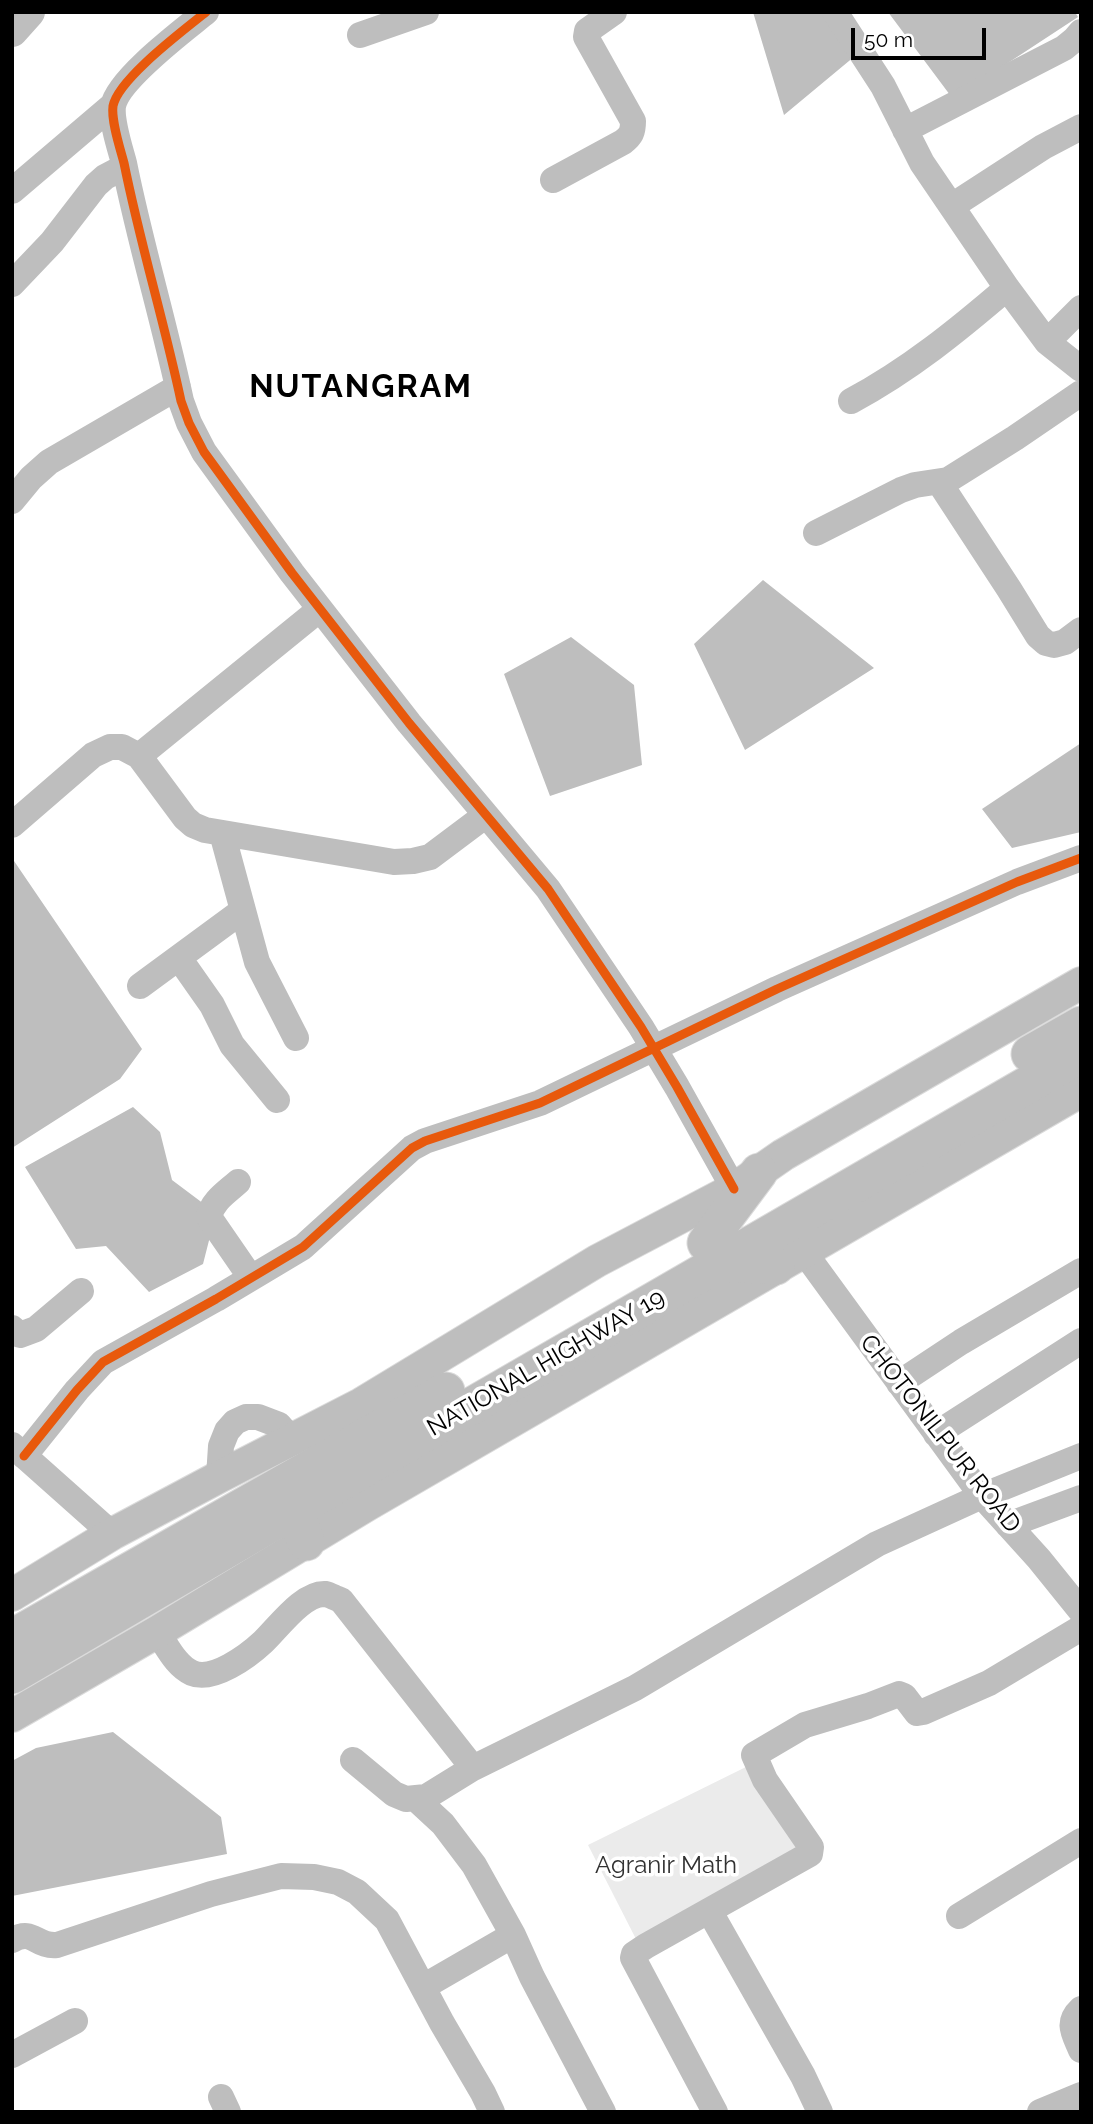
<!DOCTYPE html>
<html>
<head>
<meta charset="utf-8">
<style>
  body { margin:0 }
  #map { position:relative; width:1093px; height:2124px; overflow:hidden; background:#fff; font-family:Raleway,sans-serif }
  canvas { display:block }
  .frame { position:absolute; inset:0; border:14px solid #000; pointer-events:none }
  .scale { position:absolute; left:851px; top:28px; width:135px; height:32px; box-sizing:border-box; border:4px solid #000; border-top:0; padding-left:9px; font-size:21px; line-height:24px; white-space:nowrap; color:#000; -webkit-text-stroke:5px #fff; paint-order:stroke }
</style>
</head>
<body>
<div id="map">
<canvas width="1093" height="2124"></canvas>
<div class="frame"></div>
<div class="scale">50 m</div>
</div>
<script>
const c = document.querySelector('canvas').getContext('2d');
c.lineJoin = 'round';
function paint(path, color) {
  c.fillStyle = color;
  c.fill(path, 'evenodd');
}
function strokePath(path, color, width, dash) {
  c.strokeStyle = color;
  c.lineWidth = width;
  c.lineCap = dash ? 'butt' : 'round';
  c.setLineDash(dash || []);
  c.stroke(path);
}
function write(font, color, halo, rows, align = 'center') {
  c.font = font + ' Raleway,sans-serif';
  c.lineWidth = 7;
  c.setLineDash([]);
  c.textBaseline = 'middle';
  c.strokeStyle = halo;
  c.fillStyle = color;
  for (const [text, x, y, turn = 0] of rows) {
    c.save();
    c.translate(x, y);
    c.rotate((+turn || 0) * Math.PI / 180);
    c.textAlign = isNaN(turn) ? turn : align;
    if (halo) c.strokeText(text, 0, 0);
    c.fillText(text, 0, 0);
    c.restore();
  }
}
paint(new Path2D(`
  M750,1765L801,1852L638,1943L588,1845Z`), '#ebebeb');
paint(new Path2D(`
  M753,12H829L855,56L784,115Z
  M888,12H1075L1078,17L953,99Z
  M763,580L874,668L745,750L694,644Z
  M571,637L634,685L642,765L550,796L504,674Z
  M1081,743V832L1012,848L982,809Z
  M12,858L142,1049L120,1079L12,1148Z
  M133,1107L160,1132L172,1180L216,1213L203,1264L149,1292L106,1246L76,1249L25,1167Z
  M113,1732L221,1817L227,1854L12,1896V1761L36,1748Z`), '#bebebe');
strokePath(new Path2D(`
  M12,31L29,12`), '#bebebe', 32);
const major = new Path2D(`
  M12,1595L112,1534L219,1477L361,1404L597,1261L734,1189L783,1155L1081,983
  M12,1716L157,1632L367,1505L1081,1091`);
const highway = new Path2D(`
  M1030,1054L1081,1025
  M706,1243L759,1172
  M720,1263L776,1266
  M294,1509L306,1542
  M12,1638L446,1391
  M12,1675L437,1426L1081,1054`);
strokePath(major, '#dbdbdb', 34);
strokePath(highway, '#dbdbdb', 39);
strokePath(new Path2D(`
  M206,12C184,30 118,79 113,106C111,121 120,148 124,163C140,243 164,321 181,401L189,423L204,452L292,573L409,723L548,889L641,1027L677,1087L734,1189
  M835,12L883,86L922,163L1007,288L1047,342L1081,369
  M360,35L426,12
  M905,130L1064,48L1075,39L1081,32
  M553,180L623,142C631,136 633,132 633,121L586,37L587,31L614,12
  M12,191L113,105
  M952,206L1043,147L1081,127
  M12,284L52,242L96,185L105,177L124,167
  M1047,342L1081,308
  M851,401C909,370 958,330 1007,288
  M939,482L1009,589L1038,636L1046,643L1054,645L1065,642L1081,630
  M12,501L31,478L49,462L178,387
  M816,533L901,490L915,485L948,480L1015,438L1081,393
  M139,756L320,609
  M12,825L93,755L110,747H122L139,756L185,818L193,825L205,830L394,862L413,861L430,857L486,815
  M222,833L257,962L296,1038
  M179,958L212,1005L232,1045L277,1100
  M140,986L242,911
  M238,1182C227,1192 212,1201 209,1217L251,1278
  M804,1252L982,1496L1039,1559L1081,1611
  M12,1328L20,1335L36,1329L81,1291
  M899,1383L961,1342L1081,1271
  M936,1434L1081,1341
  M12,1445L112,1534
  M24,1456L77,1390L103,1362L216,1299L303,1247L412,1148L425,1141L540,1103L777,989L1017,882L1081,858
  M219,1477L221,1446L227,1431L235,1422L246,1417H258L279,1425L292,1440
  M1008,1525L1081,1498
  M157,1632C167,1646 176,1666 192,1673C213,1682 248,1656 263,1642C278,1628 303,1592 326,1594C330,1595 337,1599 341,1600L473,1768
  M353,1760L394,1794L406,1799L426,1797L473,1768L635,1688L877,1544L982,1496L1081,1456
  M416,1799L443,1824L474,1865L513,1935L532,1977L603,2112
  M710,1912L803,2076L820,2112
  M959,1916L1081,1841
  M12,1940C34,1928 35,1947 57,1945L211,1894L281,1876L314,1877L338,1882L357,1892L387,1920L442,2023L483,2093L492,2112
  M423,1987L513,1935
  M1081,2009C1066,2023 1074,2033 1081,2050
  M12,2055L75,2021
  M221,2097L228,2112
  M715,2112L633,1958L634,1954L646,1946L810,1854L811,1847L765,1780L754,1755L805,1725L868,1706L899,1694L904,1696L917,1713L923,1712L989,1683L1081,1628
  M1040,2112L1081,2095`), '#bebebe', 26);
strokePath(major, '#bebebe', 32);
strokePath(highway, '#bebebe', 37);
strokePath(new Path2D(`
  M206,12C184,30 118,79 113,106C111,121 120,148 124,163C140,243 164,321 181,401L189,423L204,452L292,573L409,723L548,889L641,1027L677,1087L734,1189
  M24,1456L77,1390L103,1362L216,1299L303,1247L412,1148L425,1141L540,1103L777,989L1017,882L1081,858`), '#e8590c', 9);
write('24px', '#000', '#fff', [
  ["NATIONAL HIGHWAY 19",546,1363,-30],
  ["CHOTONILPUR ROAD",940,1434,52]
]);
write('24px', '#323232', '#fff', [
  ["Agranir Math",666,1866]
]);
c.letterSpacing = '2px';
write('bold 32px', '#000', '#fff', [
  ["NUTANGRAM",361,387]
]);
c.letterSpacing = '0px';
</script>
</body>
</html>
